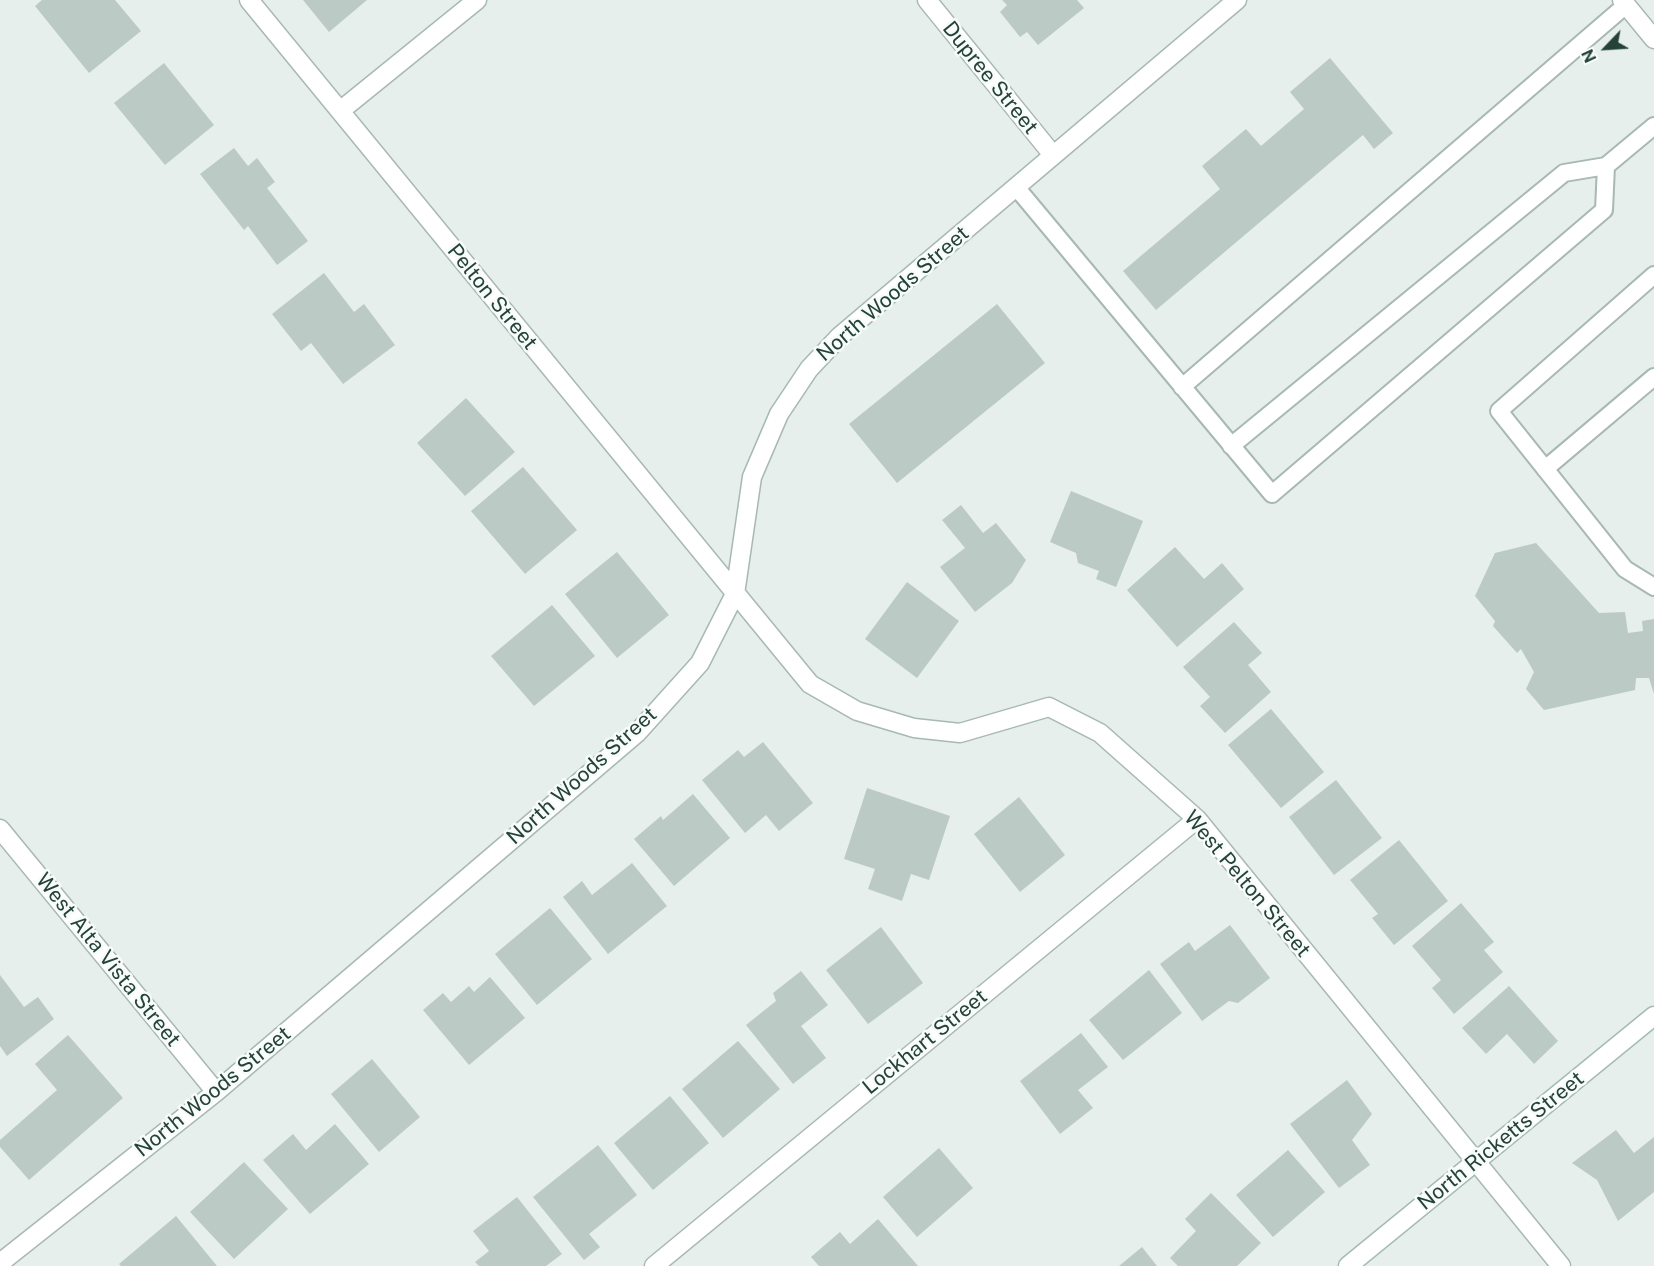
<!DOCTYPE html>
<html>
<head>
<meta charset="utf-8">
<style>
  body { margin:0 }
  #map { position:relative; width:1654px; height:1266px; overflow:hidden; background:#e6efeb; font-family:"Public Sans",sans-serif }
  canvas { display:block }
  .north { position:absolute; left:1576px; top:18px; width:60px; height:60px; -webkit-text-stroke:4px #f7fbf9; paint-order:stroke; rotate:245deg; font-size:16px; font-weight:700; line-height:24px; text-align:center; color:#24423a }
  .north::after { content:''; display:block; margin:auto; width:21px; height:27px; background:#24423a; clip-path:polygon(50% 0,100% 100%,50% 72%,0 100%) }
</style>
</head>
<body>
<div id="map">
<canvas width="1654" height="1266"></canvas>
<div class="north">N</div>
</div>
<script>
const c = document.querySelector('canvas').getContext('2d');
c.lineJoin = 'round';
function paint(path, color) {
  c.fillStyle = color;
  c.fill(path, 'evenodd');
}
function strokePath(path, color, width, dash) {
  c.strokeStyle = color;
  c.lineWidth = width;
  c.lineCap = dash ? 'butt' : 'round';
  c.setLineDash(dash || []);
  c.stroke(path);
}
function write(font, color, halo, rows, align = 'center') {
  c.font = font + ' "Public Sans",sans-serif';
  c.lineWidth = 5;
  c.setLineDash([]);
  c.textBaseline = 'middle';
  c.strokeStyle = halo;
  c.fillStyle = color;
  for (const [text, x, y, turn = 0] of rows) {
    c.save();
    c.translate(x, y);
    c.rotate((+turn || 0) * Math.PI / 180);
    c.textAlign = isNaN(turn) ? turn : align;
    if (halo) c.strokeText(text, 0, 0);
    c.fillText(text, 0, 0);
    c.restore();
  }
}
paint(new Path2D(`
  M42,0H115L141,31L89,73L35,6Z
  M303,0H367L329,32Z
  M1002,0H1077L1084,8L1038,45L1027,32L1020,37L1000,12L1007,5Z
  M1330,58L1393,133L1374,149L1363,135L1156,310L1123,271L1220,189L1202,166L1246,129L1261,146L1304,109L1290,92Z
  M164,63L214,125L165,165L114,103Z
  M234,148L248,166L257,158L275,182L267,188L308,241L277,265L248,226L244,230L200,174Z
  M324,273L354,312L364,304L395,345L343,384L311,343L301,351L272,314Z
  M997,304L1045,363L897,483L849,424Z
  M466,398L515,452L465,496L417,443Z
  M523,467L577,530L525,574L471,511Z
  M1071,491L1143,521L1116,587L1096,579L1099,571L1078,563L1076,553L1050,542Z
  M961,505L983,533L996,523L1026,560L1012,583L975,612L940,567L965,548L942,520Z
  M1536,543L1599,613L1625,612L1628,633L1643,631L1642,621L1654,619V694L1649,678H1636L1635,690L1544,710L1526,689L1534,672L1521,649L1517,653L1493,626L1495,621L1475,596L1495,553Z
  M1175,547L1204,579L1222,563L1244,589L1177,647L1127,590Z
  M617,552L669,615L617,658L565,594Z
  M907,582L959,621L917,678L865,639Z
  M552,605L595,656L534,706L491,656Z
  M1234,622L1262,653L1248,665L1271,692L1225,733L1200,706L1210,697L1183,667Z
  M1271,709L1324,772L1281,808L1228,745Z
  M763,742L813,803L779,831L766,815L745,833L702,780L738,750L744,757Z
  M1336,780L1382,838L1334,875L1289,817Z
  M867,788L950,816L929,880L911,874L902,901L868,889L875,869L844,859Z
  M693,794L730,838L674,886L634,839L661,816L663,820Z
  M1019,797L1065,855L1020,892L974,834Z
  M1399,840L1448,901L1394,945L1372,918L1378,914L1350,880Z
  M632,863L667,906L608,954L563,897L582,881L592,895Z
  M1461,903L1494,942L1484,950L1503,972L1454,1014L1432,988L1441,980L1412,946Z
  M550,908L592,959L537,1005L495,954Z
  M1230,925L1270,978L1238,1003L1229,1001L1202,1021L1160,964L1189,942L1195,951Z
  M881,927L923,983L868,1024L826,970Z
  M1149,970L1182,1013L1123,1060L1089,1020Z
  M801,971L828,1005L801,1026L826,1058L793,1084L746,1025L776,1001L773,993Z
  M0,975L24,1007L38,997L54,1019L7,1056L0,1046Z
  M490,977L525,1018L469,1065L423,1010L443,993L451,1002L469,986L474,992Z
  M1509,986L1558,1041L1534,1064L1507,1034L1486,1054L1462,1028Z
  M1081,1033L1108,1067L1078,1090L1093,1108L1060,1134L1020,1081Z
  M68,1035L123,1098L29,1180L0,1147V1140L57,1090L35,1064Z
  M738,1041L780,1089L723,1138L682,1089Z
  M372,1059L420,1117L379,1152L331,1094Z
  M1347,1080L1372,1114L1352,1140L1370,1165L1339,1188L1290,1124Z
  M670,1096L709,1143L653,1190L614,1143Z
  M335,1124L369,1164L310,1214L263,1160L293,1134L306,1150Z
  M1616,1130L1634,1153L1654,1137V1192L1618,1221L1597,1180L1572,1163Z
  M598,1145L637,1195L589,1234L600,1247L584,1260L533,1197Z
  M939,1148L973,1188L917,1237L883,1197Z
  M1288,1150L1325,1192L1273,1237L1236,1195Z
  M244,1162L288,1209L234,1259L190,1212Z
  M1211,1193L1261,1243L1237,1266H1178L1170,1258L1196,1231L1185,1219Z
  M517,1197L562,1254L546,1266H479L475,1262L489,1251L473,1231Z
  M176,1216L217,1266H121L119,1264Z
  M878,1219L918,1266H819L811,1257L840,1232L850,1244Z
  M1142,1247L1157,1266H1119Z`), '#bbcac4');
const lane = new Path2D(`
  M1016,187L1272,494L1604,210L1606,166L1654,126
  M1654,275L1499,411L1625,569L1654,587
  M1182,387L1626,5
  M1231,446L1564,173L1606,166
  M1545,469L1654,377`);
const street = new Path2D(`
  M249,0L810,684L857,711L914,728L960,733L1049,707L1100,733L1197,819L1561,1266
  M927,0L1053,155
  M1622,0L1654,39
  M340,111L477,0
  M0,829L216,1092
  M0,1263L216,1092L637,733L700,663L735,594L752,477L779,414L809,369L840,336L1237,0
  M654,1266L1197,819`);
const secondary = new Path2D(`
  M1348,1266L1654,1016`);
strokePath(lane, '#a8b8b2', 20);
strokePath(street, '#a8b8b2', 21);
strokePath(secondary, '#a4bbb3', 21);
strokePath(lane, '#fff', 16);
strokePath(street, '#fff', 18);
strokePath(secondary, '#fff', 18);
write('21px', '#24423a', '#f7fbf9', [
  ["Dupree Street",990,78,51],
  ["North Woods Street",893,294,-41],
  ["Pelton Street",492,297,51],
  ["North Woods Street",582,776,-42],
  ["West Pelton Street",1247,884,50],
  ["West Alta Vista Street",108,960,51],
  ["Lockhart Street",925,1042,-39],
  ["North Woods Street",213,1092,-39],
  ["North Ricketts Street",1501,1141,-39]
]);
</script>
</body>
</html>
